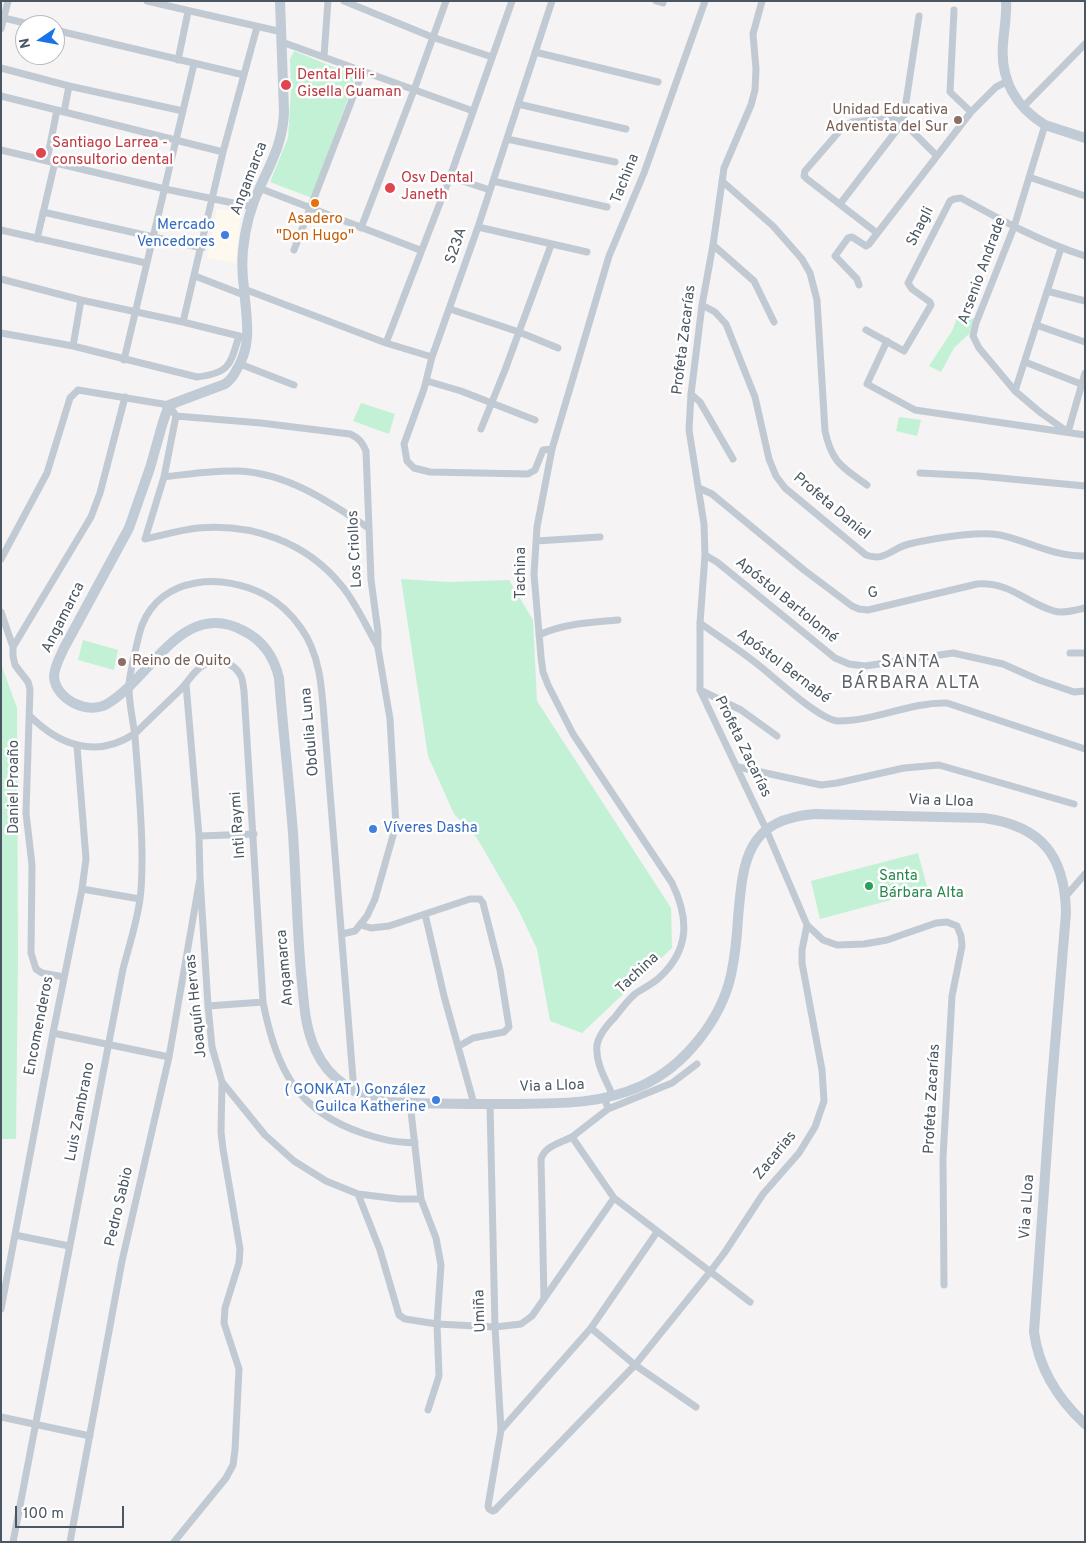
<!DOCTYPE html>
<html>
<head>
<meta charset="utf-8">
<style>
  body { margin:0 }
  #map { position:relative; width:1086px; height:1543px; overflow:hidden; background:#f5f3f3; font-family:Overpass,sans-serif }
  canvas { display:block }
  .frame { position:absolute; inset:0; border:2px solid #4a5661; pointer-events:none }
  .north { position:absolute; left:15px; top:15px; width:50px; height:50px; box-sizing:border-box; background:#fff; border:1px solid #b7bbc0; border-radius:50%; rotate:258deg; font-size:14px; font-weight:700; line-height:20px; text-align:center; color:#4a5661 }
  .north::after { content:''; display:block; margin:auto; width:18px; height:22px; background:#1a73e8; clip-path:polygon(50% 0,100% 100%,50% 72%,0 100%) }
  .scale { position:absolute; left:15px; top:1506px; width:109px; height:22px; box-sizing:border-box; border:2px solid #4a5661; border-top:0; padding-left:6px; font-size:15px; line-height:18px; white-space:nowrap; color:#4a5661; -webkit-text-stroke:4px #fff; paint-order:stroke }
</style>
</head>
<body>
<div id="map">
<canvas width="1086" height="1543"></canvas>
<div class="frame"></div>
<div class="north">N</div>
<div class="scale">100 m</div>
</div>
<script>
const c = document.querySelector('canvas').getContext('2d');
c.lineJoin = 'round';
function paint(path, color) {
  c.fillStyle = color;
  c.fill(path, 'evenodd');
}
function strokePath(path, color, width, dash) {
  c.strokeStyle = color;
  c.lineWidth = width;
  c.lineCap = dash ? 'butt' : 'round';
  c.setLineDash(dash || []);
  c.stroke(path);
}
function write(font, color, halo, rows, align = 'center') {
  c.font = font + ' Overpass,sans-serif';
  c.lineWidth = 5;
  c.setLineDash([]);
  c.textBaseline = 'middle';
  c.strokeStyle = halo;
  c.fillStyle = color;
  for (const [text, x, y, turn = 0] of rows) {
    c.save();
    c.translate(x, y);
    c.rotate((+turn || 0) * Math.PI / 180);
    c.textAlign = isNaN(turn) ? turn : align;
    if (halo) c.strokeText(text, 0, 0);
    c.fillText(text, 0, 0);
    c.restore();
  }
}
paint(new Path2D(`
  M217,208L241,213L236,263L207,258Z`), '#fdf9ef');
paint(new Path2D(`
  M294,51L356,76L312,198L270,182L288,138L291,90L290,59Z
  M959,313L974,319L970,333L954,348L941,372L929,366L952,331Z
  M361,403L395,414L389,434L353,421Z
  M899,417L921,420L917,436L896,431Z
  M401,579L449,582L509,580L533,620L537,701L671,908L672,948L582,1033L550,1021L537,949L518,909L477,838L454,814L428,756Z
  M83,640L118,650L114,670L78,660Z
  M1,664L17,708L18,960L16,1139H1Z
  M918,853L928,890L820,919L811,881Z`), '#c3f1d5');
strokePath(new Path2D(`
  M147,1L282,32
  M344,1L432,37L492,57
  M656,1L663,3
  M762,1L753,34L756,69L755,90L751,105L724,168L713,245L702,305L691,394L689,430L704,524L705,555L700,623V690L766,829L807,925L823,940L837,945L864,944L887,940L936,923L947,922L957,926L961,936L962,946L952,996L943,1158L944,1285
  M954,10L950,92L971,112
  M4,18L33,25
  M1,29L8,1
  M55,30L244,75
  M282,42L473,111
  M535,52L658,82
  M324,56L328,1
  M178,60L188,12
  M1,68L69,86L183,111
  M1,96L223,152
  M518,104L626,129
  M1023,107L1085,44
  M64,112L69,86
  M1045,125L1014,227L976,323L973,336L979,348L1015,391L1041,413L1068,432
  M507,139L615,162
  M1,150L165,189L253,207
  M47,160L57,110
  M450,177L490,190
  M1029,177L1085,196
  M493,181L607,207
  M722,181L773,226L802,259L810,273L817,300L825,431C832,463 842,467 867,485
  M259,188L420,250
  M840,204L903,122L919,16
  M43,212L202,248
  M478,227L587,252
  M361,228L414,90L446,1
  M1,230L146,263
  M877,233L807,179L804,176L805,171L843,127L852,122L892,118L903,122L936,155
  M37,239L55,162
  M713,245L754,281L774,322
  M294,250L363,71
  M195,276L244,295
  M1,279L81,300L183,322L243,337
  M859,285L857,279L835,256L848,238L852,237L866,246L869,244L971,112L996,87L1006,82
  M244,289L386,343L432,357
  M1047,291L1085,301
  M702,305L715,312L726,324L755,397L769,459L776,476L785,488L866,555C885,562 892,548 909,544C926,540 944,537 962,535C973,534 989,533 1000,535C1028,541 1055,557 1085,556
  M450,309L519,332L558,348
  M183,322L223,152L257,27
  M1036,325L1085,342
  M866,330L904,351L931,305L930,302L912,289L908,283L950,201L954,199L961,198C1001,220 1041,242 1085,256
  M1,333L73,346L197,377C230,373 230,365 239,336
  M887,341L867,384L915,410L1085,435
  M386,343L450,177L512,1
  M73,346L81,300
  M124,360L194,64
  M1025,362L1081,384
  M240,364L294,385
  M427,381L461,391L535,420
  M1015,391L1061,248
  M691,394L700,402L733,459
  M176,416L164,477L145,539C163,535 180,530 198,528C252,523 306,542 341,585C355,601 367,628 378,647
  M481,429L505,370L551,245
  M1068,432L1085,373
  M552,449L543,450L535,470L528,474L430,472L414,468L407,461L404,444L424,389L432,357L478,227L552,1
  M920,473L979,476L1085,486
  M164,477C188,474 213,470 238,471C287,473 328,501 367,527
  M699,488L712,494L804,570L852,606L859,609L868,610L977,584C1011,582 1024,602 1054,611C1063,614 1075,610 1085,608
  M536,541L600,537
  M705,555L717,562L835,658L849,664L865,666L953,653L1003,664L1039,680L1074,692L1085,691
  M1,559L47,473L70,398L78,390L169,405L176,416L261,423L350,434C359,438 362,442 366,451L371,580L378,632V648L390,719L396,825L375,899L367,916L355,931L342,934
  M1,612L13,647V656L15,665L28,682L30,689L26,813L32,865L31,953L36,969L42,973L64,977
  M700,623C718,636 738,649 756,663C772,675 821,722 839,721C876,721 910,702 947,703L1085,749
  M539,635C562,624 592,622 618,620
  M13,647L91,517L100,493L125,397
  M1070,653H1085
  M186,684L199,836L200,878L208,1006L212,1047L222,1082L265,1135L294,1161L326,1181L358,1194L399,1199H421
  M700,690L741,710L777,736
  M30,716C59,745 96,759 134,734C139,731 143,725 148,721C159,710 170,700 181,689C188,682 193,672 202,666C215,657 233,661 241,676C243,680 243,686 244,691L263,1002C276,1069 297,1112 365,1134C380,1139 399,1144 415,1142
  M738,767L821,785L837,783L904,768L939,765L1074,804
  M199,836L254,834
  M82,889L140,899
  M1066,896L1085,874
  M425,914L444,996L474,1104
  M361,925L371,928L389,926L470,899H480L483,903L500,970L509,1027L504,1032L473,1038L459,1046
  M208,1006L263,1002
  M53,1033L169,1057
  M613,1096C606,1080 595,1063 597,1045C599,1034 607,1025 615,1017C621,1009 628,1000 635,994C643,988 653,984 660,977C690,949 689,918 672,883L573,734L548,685L543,672L541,657L534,574L537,527L552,449L609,256L644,173L705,1
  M605,1099L608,1109L672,1083L697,1064
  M410,1103L421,1199L436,1238L441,1265L437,1324L439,1376L428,1410
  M490,1104L495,1327L501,1430L488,1506L489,1509L493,1511L495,1510L635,1365L710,1272L725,1252L763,1194L799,1153L815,1127L824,1101L822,1070L802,963V950L807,925
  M572,1137L608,1109
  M358,1194L380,1250L399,1315L405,1319L437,1324L495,1327L521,1324L532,1316L614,1198
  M15,1235L69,1246
  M544,1299L541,1159C545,1146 560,1143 572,1137L614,1198L750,1302
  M1,1309L53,1033L82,889L86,859L77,746
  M591,1328L635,1365L696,1407
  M1,1417L90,1436
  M501,1430L591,1328L657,1232
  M13,1542L123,969C129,946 137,922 140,899C142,885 142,871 142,857C142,817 138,777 135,737C133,720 129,704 129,688C128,679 139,634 142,625C162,575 224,573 265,595C280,603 292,615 301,628C322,657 322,695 325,730L354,1091
  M70,1542L122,1261L169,1057L200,878
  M174,1542L226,1478L233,1465L235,1450L239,1369L224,1323L225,1308L239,1263L240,1249L223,1149L221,1132L222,1082`), '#c1cad2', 7);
strokePath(new Path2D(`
  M280,1L284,112C283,141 272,161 260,187C251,206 245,229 243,250C242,262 242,275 244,288C246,317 253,343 237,369C234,375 231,380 225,384L169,405L163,422L150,468L129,528L64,648C60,657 54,667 54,677C56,700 88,715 107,704C151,679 182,597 244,631C264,641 274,657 279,678C283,730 289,781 293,833C296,880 297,926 301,973C304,1000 304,1026 316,1051C329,1079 356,1097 387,1102C427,1104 467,1104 508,1104C555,1103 596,1106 641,1086C684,1067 721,1020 731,975C735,956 737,937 738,918C743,861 746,819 815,814L984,818C1042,826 1065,856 1066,913L1050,1105L1034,1332C1039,1369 1058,1399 1085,1424
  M1006,1C1007,15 1004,30 1003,44C1000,80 1016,107 1045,125L1085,138`), '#c1cbd6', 10);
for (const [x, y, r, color] of [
  [286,85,6,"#e0444e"],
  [958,120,5,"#8d6e63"],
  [41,153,6,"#e0444e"],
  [390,188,6,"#e0444e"],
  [315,203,5,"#e8710a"],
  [225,235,5,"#3f7fe0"],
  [122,662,5,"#8d6e63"],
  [373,829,5,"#3f7fe0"],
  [869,886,5,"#2e9e5b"],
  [436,1100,5,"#3f7fe0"]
]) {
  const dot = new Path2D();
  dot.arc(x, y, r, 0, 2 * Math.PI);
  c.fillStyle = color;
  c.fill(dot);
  strokePath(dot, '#fff', 2);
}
write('15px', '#be3a42', '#fff', [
  ["Dental Pili -",297,76],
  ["Gisella Guaman",297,93],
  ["Santiago Larrea -",52,144],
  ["consultorio dental",52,161],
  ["Osv Dental",401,179],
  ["Janeth",401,196]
], 'left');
write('15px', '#785e54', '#fff', [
  ["Unidad Educativa",948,111],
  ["Adventista del Sur",948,128],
  ["Reino de Quito",132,662,"left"]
], 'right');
write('15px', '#4a5661', '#fff', [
  ["Angamarca",250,179,-69],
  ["Tachina",626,179,-68],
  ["Shagli",921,227,-63],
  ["S23A",457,246,-71],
  ["Arsenio Andrade",983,271,-70],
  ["Profeta Zacarías",685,340,-83],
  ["Profeta Daniel",831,507,40],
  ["Los Criollos",356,549,-93],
  ["Tachina",522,573,-90],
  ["G",873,594,-10],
  ["Apóstol Bartolomé",786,601,39],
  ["Angamarca",64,618,-63],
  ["Apóstol Bernabé",783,667,37],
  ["Obdulia Luna",311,732,-95],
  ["Profeta Zacarías",742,747,64],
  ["Daniel Proaño",15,787,-90],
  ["Via a Lloa",941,802,2],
  ["Inti Raymi",239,825,-94],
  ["Angamarca",286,968,-95],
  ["Tachina",638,974,-43],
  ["Joaquín Hervas",197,1006,-96],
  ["Encomenderos",40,1026,-79],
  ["Via a Lloa",552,1087,-2],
  ["Profeta Zacarías",933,1099,-87],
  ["Luis Zambrano",81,1112,-79],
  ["Zacarias",776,1156,-51],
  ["Pedro Sabio",120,1207,-77],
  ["Via a Lloa",1028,1207,-86],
  ["Umiña",481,1311,-92]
]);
write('15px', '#c56008', '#fff', [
  ["Asadero",315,220],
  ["\"Don Hugo\"",315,237]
]);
write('15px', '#366cbe', '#fff', [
  ["Mercado",215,226],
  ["Vencedores",215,243],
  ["Víveres Dasha",383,829,"left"],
  ["( GONKAT ) González",426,1091],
  ["Guilca Katherine",426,1108]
], 'right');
write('15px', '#27864d', '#fff', [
  ["Santa",879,877],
  ["Bárbara Alta",879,894]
], 'left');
c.letterSpacing = '1px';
write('18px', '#5f6368', '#fff', [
  ["SANTA",911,663],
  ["BÁRBARA ALTA",911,684]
]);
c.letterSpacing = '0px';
</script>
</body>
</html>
